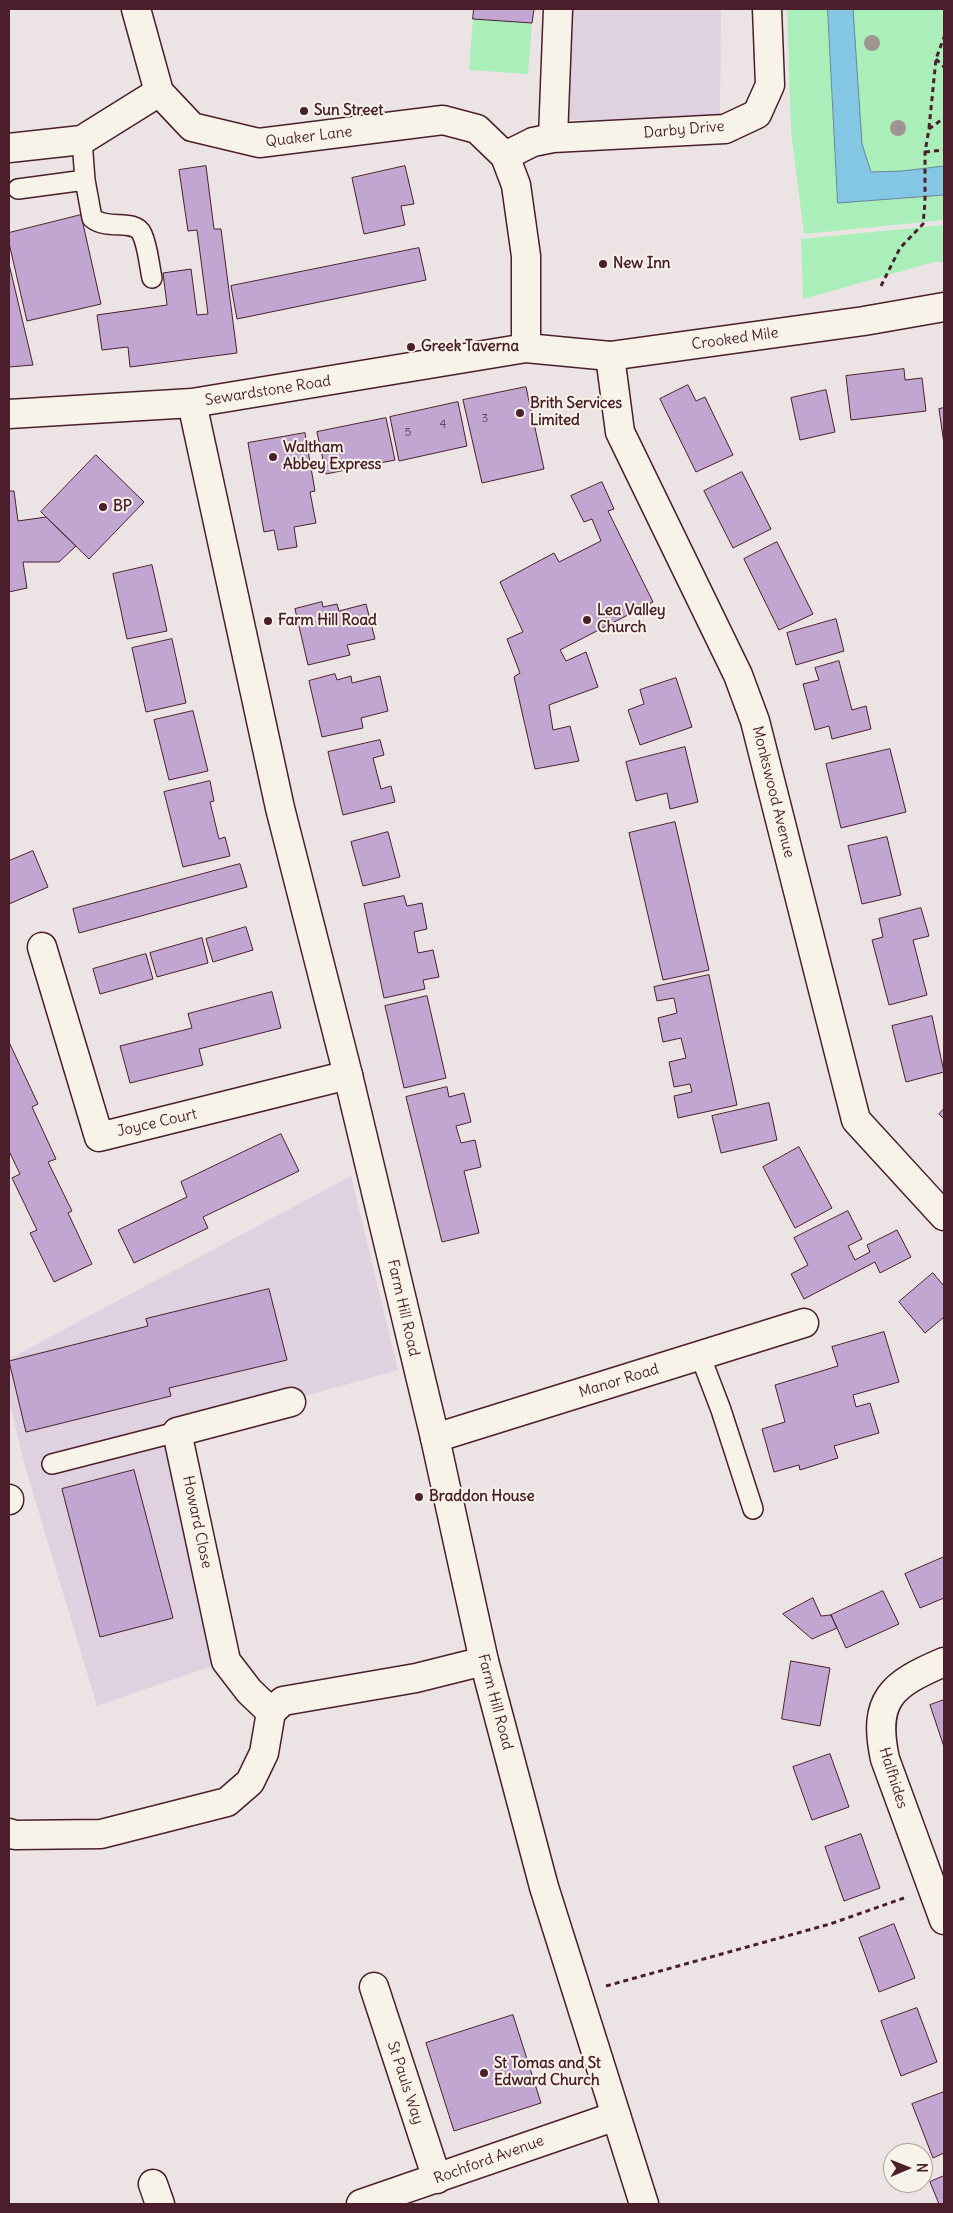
<!DOCTYPE html>
<html>
<head>
<meta charset="utf-8">
<style>
  body { margin:0 }
  #map { position:relative; width:953px; height:2213px; overflow:hidden; background:#ece4e4; font-family:Delius,sans-serif }
  canvas { display:block }
  .frame { position:absolute; inset:0; border:10px solid #4a1f2b; pointer-events:none }
  .north { position:absolute; left:883px; top:2143px; width:50px; height:50px; box-sizing:border-box; background:#f7f3e8; border:1px solid #b29e9c; border-radius:50%; rotate:89deg; font-size:14px; font-weight:700; line-height:20px; text-align:center; color:#4a1f2b }
  .north::after { content:''; display:block; margin:auto; width:18px; height:22px; background:#4a1f2b; clip-path:polygon(50% 0,100% 100%,50% 72%,0 100%) }
</style>
</head>
<body>
<div id="map">
<canvas width="953" height="2213"></canvas>
<div class="frame"></div>
<div class="north">N</div>
</div>
<script>
const c = document.querySelector('canvas').getContext('2d');
c.lineJoin = 'round';
function paint(path, color) {
  c.fillStyle = color;
  c.fill(path, 'evenodd');
}
function strokePath(path, color, width, dash) {
  c.strokeStyle = color;
  c.lineWidth = width;
  c.lineCap = dash ? 'butt' : 'round';
  c.setLineDash(dash || []);
  c.stroke(path);
}
function write(font, color, halo, rows, align = 'center') {
  c.font = font + ' Delius,sans-serif';
  c.lineWidth = 4;
  c.setLineDash([]);
  c.textBaseline = 'middle';
  c.strokeStyle = halo;
  c.fillStyle = color;
  for (const [text, x, y, turn = 0] of rows) {
    c.save();
    c.translate(x, y);
    c.rotate((+turn || 0) * Math.PI / 180);
    c.textAlign = isNaN(turn) ? turn : align;
    if (halo) c.strokeText(text, 0, 0);
    c.fillText(text, 0, 0);
    c.restore();
  }
}
paint(new Path2D(`
  M549,9H721L720,120H568Z
  M351,1176L398,1370L177,1432L226,1661L97,1706L24,1463L9,1400V1359Z`), '#dfd1df');
paint(new Path2D(`
  M787,9H944V220L804,234L791,131Z
  M473,19L532,23L528,74L469,70Z
  M944,225V262H934L803,299L801,239Z`), '#aaefba');
const water = new Path2D(`
  M828,9H853L862,144L871,172L902,171L944,166V195L838,203Z`);
paint(water, '#83c7e4');
strokePath(water, '#6c849a', 1);
const building = new Path2D(`
  M474,9H534L532,23L473,19Z
  M206,166L214,229H221L237,353L130,367L128,347L102,350L97,315L167,305L163,273L191,269L197,315L208,314L197,230L188,231L179,170Z
  M405,166L414,204L401,206L405,225L364,234L352,178Z
  M81,215L101,304L27,321L9,243V233Z
  M419,248L426,280L237,319L231,286Z
  M9,264L33,365L9,367Z
  M904,369L905,380L922,378L926,411L851,420L846,376Z
  M688,385L696,401L705,397L733,455L696,472L660,399Z
  M526,387L544,469L482,483L463,400Z
  M826,390L835,432L800,440L791,398Z
  M458,402L467,446L399,461L390,417Z
  M944,408V444L939,409Z
  M386,418L395,460L326,474L317,432Z
  M305,433L315,491L310,492L316,523L294,527L297,547L278,550L274,530L264,532L248,443Z
  M96,455L144,502L89,559L41,512Z
  M742,472L771,529L733,548L704,491Z
  M602,482L614,509L608,511L653,602L560,650L566,661L586,652L598,687L549,705L553,730L570,726L579,761L535,769L514,677L520,673L507,639L523,632L500,582L554,553L559,562L601,541L592,519L584,522L571,496Z
  M9,491H14L18,521L46,517L76,546L59,562H23L27,588L9,592Z
  M777,542L813,614L779,630L744,559Z
  M152,565L167,631L127,639L113,574Z
  M322,602L323,607L337,604L339,611L366,604L375,639L347,645L350,655L308,665L295,609Z
  M836,619L844,651L796,665L787,633Z
  M172,639L186,703L146,712L132,648Z
  M839,661L852,710L866,706L871,729L832,739L829,726L815,730L803,684L819,680L815,668Z
  M335,674L337,680L351,676L352,683L380,676L388,711L361,718L363,728L322,737L309,681Z
  M676,678L692,727L640,745L628,710L644,704L640,690Z
  M193,711L208,771L169,780L154,720Z
  M380,740L384,755L373,758L381,789L391,786L395,802L343,815L328,752Z
  M685,747L698,802L670,809L667,793L636,801L626,762Z
  M890,749L906,812L841,828L826,764Z
  M210,781L214,801L210,802L219,839L225,837L230,856L183,867L164,792Z
  M675,822L709,970L663,980L629,833Z
  M388,832L400,877L363,886L351,842Z
  M887,837L901,895L862,904L848,846Z
  M33,851L48,887L9,904V861Z
  M240,864L247,887L79,933L73,909Z
  M404,896L407,906L422,903L427,929L414,932L418,953L433,950L439,977L423,980L425,989L384,998L364,904Z
  M921,908L929,936L913,940L927,995L889,1005L872,940L883,937L879,919Z
  M246,927L253,950L213,962L206,939Z
  M202,938L208,963L157,977L150,953Z
  M146,954L153,979L100,994L93,969Z
  M709,975L737,1105L678,1118L674,1096L692,1092L690,1084L674,1087L669,1062L686,1058L681,1038L663,1042L658,1018L677,1013L674,998L657,1001L654,987Z
  M272,992L281,1028L199,1049L203,1065L130,1083L120,1046L192,1028L188,1014Z
  M427,996L446,1078L404,1088L385,1006Z
  M932,1016L944,1072L906,1082L892,1026Z
  M9,1042L38,1104L32,1107L56,1159L48,1162L72,1211L68,1213L92,1264L54,1282L30,1233L37,1230L12,1178L20,1174L9,1151Z
  M447,1087L449,1097L464,1093L471,1122L456,1126L461,1143L475,1140L481,1167L464,1171L479,1233L442,1242L406,1097Z
  M769,1103L777,1140L721,1153L712,1116Z
  M944,1109V1119L939,1114Z
  M281,1134L299,1171L203,1217L208,1228L134,1263L118,1230L187,1197L181,1182Z
  M799,1147L832,1208L795,1228L763,1167Z
  M848,1211L862,1239L848,1246L855,1260L870,1252L867,1245L897,1230L911,1257L880,1273L875,1262L804,1299L791,1274L808,1265L794,1238Z
  M933,1273L944,1286V1317L925,1333L899,1302Z
  M269,1289L287,1360L169,1388L171,1396L26,1432L9,1361L148,1326L146,1319Z
  M884,1332L899,1382L853,1395L856,1407L870,1403L879,1433L834,1446L838,1458L800,1470L799,1465L774,1472L762,1429L785,1422L775,1385L838,1366L832,1347Z
  M134,1470L173,1618L100,1637L62,1489Z
  M944,1557V1598L920,1608L905,1574Z
  M883,1591L899,1624L846,1648L831,1615Z
  M813,1598L821,1616L831,1615L837,1628L812,1639L783,1614Z
  M791,1661L830,1668L820,1726L782,1719Z
  M944,1700V1747L930,1705Z
  M830,1754L849,1807L812,1820L793,1767Z
  M861,1834L880,1888L844,1901L825,1847Z
  M894,1924L915,1978L879,1992L859,1938Z
  M917,2008L937,2062L901,2076L881,2021Z
  M513,2015L541,2103L454,2131L426,2043Z
  M944,2092V2153L933,2158L912,2104Z
  M944,2176V2204H939L930,2182Z`);
paint(building, '#c2a6d2');
strokePath(building, '#4a1f2b', 1);
const lane = new Path2D(`
  M82,140L85,180L92,218C107,231 135,218 142,234C148,247 149,264 152,278
  M18,189L85,180
  M700,1355L721,1410L753,1509
  M52,1464L177,1432`);
const street = new Path2D(`
  M553,138L558,9
  M9,148L82,140L159,92
  M505,156L533,142L553,138L725,129L757,114L770,85L767,9
  M610,356L620,432L738,675L755,721L856,1120L944,1216
  M42,947L99,1137L348,1075
  M435,1438L804,1323
  M9,1500V1499
  M944,1662C892,1684 872,1699 885,1759L944,1920
  M271,1712L249,1691L226,1661L177,1432L291,1402
  M9,1833L15,1835L101,1834L227,1802L250,1782L264,1753L271,1712L283,1701L416,1678L484,1661
  M374,1987L437,2179
  M153,2184L160,2204
  M361,2204L616,2116`);
const secondary = new Path2D(`
  M136,9L159,92L192,127L259,143L443,120L477,129L505,156L516,185L526,256V348
  M192,403L280,808L348,1075L435,1438L484,1661L544,1887L644,2204
  M9,414L192,403L526,348L610,356L864,321L944,307`);
strokePath(lane, '#4a1f2b', 22);
strokePath(street, '#4a1f2b', 31);
strokePath(secondary, '#4a1f2b', 31);
strokePath(new Path2D(`
  M936,59L944,67
  M929,128L936,59L944,37
  M925,152L944,150
  M881,286L900,248L923,224L925,202V152L929,129L944,118
  M606,1986L830,1924L904,1898`), '#4a1f2b', 3, [5, 4]);
strokePath(lane, '#f7f3e8', 19);
strokePath(street, '#f7f3e8', 28);
strokePath(secondary, '#f7f3e8', 28);
c.fillStyle = '#a09492';
for (const [x, y] of [
  [872,43],
  [898,128]
]) {
  c.beginPath();
  c.arc(x, y, 8, 0, 2 * Math.PI);
  c.fill();
}
for (const [x, y, r, color] of [
  [304,111,5,"#4a1f2b"],
  [603,264,5,"#4a1f2b"],
  [411,347,5,"#4a1f2b"],
  [520,413,5,"#4a1f2b"],
  [273,457,5,"#4a1f2b"],
  [103,507,5,"#4a1f2b"],
  [587,620,5,"#4a1f2b"],
  [268,621,5,"#4a1f2b"],
  [419,1497,5,"#4a1f2b"],
  [484,2073,5,"#4a1f2b"]
]) {
  const dot = new Path2D();
  dot.arc(x, y, r, 0, 2 * Math.PI);
  c.fillStyle = color;
  c.fill(dot);
  strokePath(dot, '#f7f3e8', 2);
}
write('12px', '#684155', null, [
  ["3",485,419],
  ["4",443,425],
  ["5",408,433]
]);
write('bold 15px', '#4a1f2b', '#f7f3e8', [
  ["Sun Street",314,111],
  ["New Inn",613,264],
  ["Greek Taverna",421,347],
  ["Brith Services",530,404],
  ["Limited",530,421],
  ["Waltham",283,448],
  ["Abbey Express",283,465],
  ["BP",113,507],
  ["Lea Valley",597,611],
  ["Church",597,628],
  ["Farm Hill Road",278,621],
  ["Braddon House",429,1497],
  ["St Tomas and St",494,2064],
  ["Edward Church",494,2081]
], 'left');
write('15px', '#4a1f2b', '#f7f3e8', [
  ["Darby Drive",684,130,-5],
  ["Quaker Lane",309,137,-7],
  ["Crooked Mile",735,339,-8],
  ["Sewardstone Road",268,391,-9],
  ["Monkswood Avenue",773,792,76],
  ["Joyce Court",157,1123,-13],
  ["Farm Hill Road",403,1308,77],
  ["Manor Road",619,1381,-17],
  ["Howard Close",197,1522,78],
  ["Farm Hill Road",495,1702,75],
  ["Halfhides",893,1778,72],
  ["St Pauls Way",405,2083,72],
  ["Rochford Avenue",489,2160,-20]
]);
</script>
</body>
</html>
